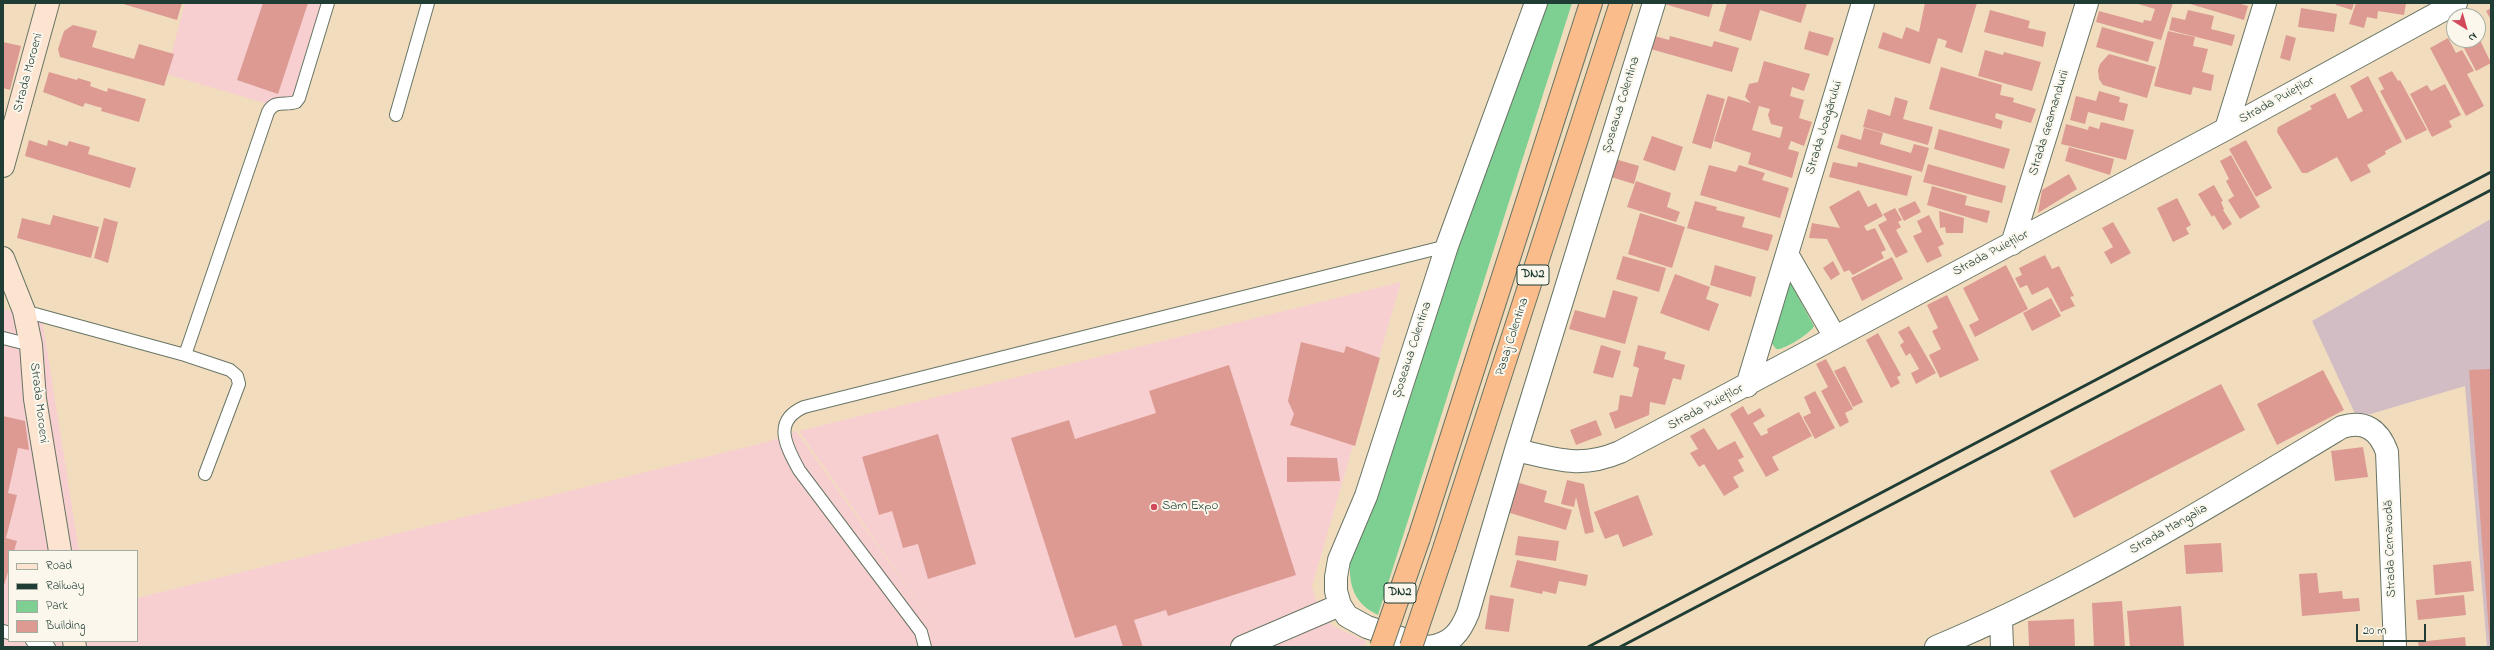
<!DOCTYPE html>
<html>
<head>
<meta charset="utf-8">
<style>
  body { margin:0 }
  #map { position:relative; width:2494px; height:650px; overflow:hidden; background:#f1ddbe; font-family:"Indie Flower",sans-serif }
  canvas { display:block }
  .frame { position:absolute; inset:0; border:4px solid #1f3d34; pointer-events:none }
  .legend { position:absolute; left:8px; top:550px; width:130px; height:92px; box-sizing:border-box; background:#fbf7ec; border:1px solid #a3ada2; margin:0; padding:5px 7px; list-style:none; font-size:12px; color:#1f3d34 }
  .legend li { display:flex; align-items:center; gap:8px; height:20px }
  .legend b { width:20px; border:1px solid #a3ada2 }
  .north { position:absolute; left:2446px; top:8px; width:40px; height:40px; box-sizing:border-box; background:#fbf7ec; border:1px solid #a3ada2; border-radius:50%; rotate:143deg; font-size:11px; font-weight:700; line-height:16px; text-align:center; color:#1f3d34 }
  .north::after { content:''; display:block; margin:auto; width:14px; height:18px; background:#d1495b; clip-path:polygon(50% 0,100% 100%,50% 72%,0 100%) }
  .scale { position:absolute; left:2356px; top:624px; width:70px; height:18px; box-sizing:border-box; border:2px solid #1f3d34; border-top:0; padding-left:5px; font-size:12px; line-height:14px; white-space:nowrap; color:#1f3d34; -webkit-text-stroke:3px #fbf7ec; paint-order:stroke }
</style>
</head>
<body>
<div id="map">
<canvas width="2494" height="650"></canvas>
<div class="frame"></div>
<ul class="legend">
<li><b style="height:5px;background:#fde4d1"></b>Road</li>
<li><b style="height:5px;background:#1f3d34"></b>Railway</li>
<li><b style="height:11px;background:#7dd092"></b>Park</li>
<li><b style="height:11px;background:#dc9a92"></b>Building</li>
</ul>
<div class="north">N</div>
<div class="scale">20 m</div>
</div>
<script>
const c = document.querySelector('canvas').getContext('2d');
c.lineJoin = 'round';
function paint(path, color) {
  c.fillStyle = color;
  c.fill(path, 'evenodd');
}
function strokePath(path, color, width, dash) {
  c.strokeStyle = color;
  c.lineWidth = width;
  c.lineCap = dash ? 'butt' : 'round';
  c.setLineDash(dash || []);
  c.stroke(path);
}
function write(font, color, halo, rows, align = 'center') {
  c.font = font + ' "Indie Flower",sans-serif';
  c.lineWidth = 4;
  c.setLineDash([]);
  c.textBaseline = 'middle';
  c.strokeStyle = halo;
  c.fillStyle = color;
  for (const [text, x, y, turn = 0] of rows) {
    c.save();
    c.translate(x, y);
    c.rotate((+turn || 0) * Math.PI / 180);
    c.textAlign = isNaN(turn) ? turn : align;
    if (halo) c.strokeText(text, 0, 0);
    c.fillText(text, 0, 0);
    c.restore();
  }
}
paint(new Path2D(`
  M185,3H328L292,111L166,74Z
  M1401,282L1312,586L1317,604L1325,618L1333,626L1366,641L1364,647H3V309L42,318L79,551H9V641H137V598L767,442L796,431L945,641L799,431Z`), '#f7cfd0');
paint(new Path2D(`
  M2491,219V647H2487L2465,386L2357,418L2312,321Z`), '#d2bdc5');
paint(new Path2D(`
  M1543,3H1572L1378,615C1355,604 1349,587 1350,563L1468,206Z
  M1790,282L1814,326C1811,333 1783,351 1776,349L1771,342L1788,283Z`), '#7dd092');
paint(new Path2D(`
  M120,3H182L177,20Z
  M263,3H308L278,94L237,80Z
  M1661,3H1713L1709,17Z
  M1727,3H1807L1801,23L1760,10L1751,41L1719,31Z
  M1925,3H1977L1962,53L1945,47L1947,41L1938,38L1930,64L1878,48L1883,32L1902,39L1906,27L1919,32Z
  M2135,3H2173L2161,40L2096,22L2099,11L2143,23L2144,20L2151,21L2155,9Z
  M2187,3H2237L2248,6L2244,20Z
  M2336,3H2354L2352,10L2336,5Z
  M2356,3H2406L2404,15L2378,11L2377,19L2367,17L2364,28L2349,24Z
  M2301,8L2337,14L2334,32L2298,27Z
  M2491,8V20L2486,11Z
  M1990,10L2030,21L2028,28L2046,32L2043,47L1984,32Z
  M2188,10L2214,16L2211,29L2235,35L2232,46L2169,30L2172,17L2185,20Z
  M73,25L97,31L92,47L134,59L139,44L174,54L164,86L60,57L58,49L64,31Z
  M2102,27L2154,42L2148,62L2096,47Z
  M1809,31L1834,38L1828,56L1804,49Z
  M2168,31L2195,37L2193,46L2208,49L2202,72L2214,75L2211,91L2193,87L2191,95L2154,86Z
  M1651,35L1669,40L1670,36L1712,47L1714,41L1739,48L1732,72L1647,48Z
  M2286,35L2296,38L2290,61L2280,58Z
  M2448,38L2456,53L2462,50L2474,71L2467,74L2484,106L2466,116L2430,48Z
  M2480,40L2491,63L2476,71L2464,48Z
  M3,42L21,46L10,90L3,88Z
  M1985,50L2003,55L2004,52L2041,62L2032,91L1978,76Z
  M2109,54L2156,67L2147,98L2103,85L2099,79L2098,70L2100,64Z
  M1764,61L1810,74L1804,91L1792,87L1790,96L1804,100L1799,118L1812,122L1804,146L1791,141L1788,149L1799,152L1792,178L1748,164L1751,153L1714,141L1728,96L1751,103L1745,97L1749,84L1758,82ZM1759,106L1770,109L1768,115L1771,124L1783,127L1780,138L1752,130Z
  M1941,67L2002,85L2000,95L2014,98L2013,102L2036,109L2031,123L1996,113L1995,118L2003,121L2001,129L1929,109Z
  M2392,71L2398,81L2400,80L2427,130L2406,140L2380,91L2384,89L2378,78Z
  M49,72L77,80L78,78L91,82L90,86L107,92L108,88L146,99L139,122L101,111L102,108L85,103L83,107L43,92Z
  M2368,76L2402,142L2385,151L2386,154L2367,165L2371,172L2351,182L2337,157L2307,173H2302L2277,132L2278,127L2312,109L2310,106L2335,93L2348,119L2363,111L2350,86Z
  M2445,84L2461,115L2449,121L2452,127L2432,137L2410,94L2427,85L2431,91Z
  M2099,91L2120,97L2119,102L2128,104L2124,121L2088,112L2085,124L2070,120L2076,96L2096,101Z
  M1707,94L1725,99L1711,149L1692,143Z
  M1895,97L1908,101L1903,119L1933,127L1928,145L1863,127L1868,109L1890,116Z
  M2101,122L2134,130L2126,160L2061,144L2066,124L2088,130L2089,126L2099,129Z
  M1864,128L1883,133L1880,144L1911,153L1914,144L1929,148L1922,172L1837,148L1841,134L1861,140Z
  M1939,129L2010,149L2004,169L1934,149Z
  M1652,136L1683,147L1675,171L1643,160Z
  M29,140L47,146L48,140L67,146L69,141L90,147L88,154L136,168L130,188L25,156Z
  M2246,140L2272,188L2256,197L2229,149Z
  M2069,147L2114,159L2110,175L2065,161Z
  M2231,155L2260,207L2240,219L2228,200L2234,196L2226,181L2229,179L2220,161Z
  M1615,159L1639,166L1634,184L1611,177Z
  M1833,162L1857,167L1858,162L1912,176L1907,196L1829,177Z
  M1928,164L2006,186L2002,203L1923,182Z
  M1709,165L1736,172L1739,165L1765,173L1762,180L1789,188L1780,218L1700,195Z
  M2069,174L2077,189L2038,213L2042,190Z
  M1636,181L1671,193L1667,207L1680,212L1676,222L1627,207Z
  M2214,185L2223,201L2221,202L2224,209L2223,210L2232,224L2223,230L2214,215L2212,217L2198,194Z
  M1932,186L1967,196L1965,205L1990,211L1987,223L1927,205Z
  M1859,190L1868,207L1876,203L1883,216L1864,226L1867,231L1875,228L1886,250L1881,252L1884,258L1853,275L1849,270L1844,272L1827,239L1809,238L1812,223L1840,228L1829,207Z
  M2177,198L2191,225L2186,228L2189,234L2173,242L2157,208Z
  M1695,201L1717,207L1716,210L1745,217L1742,227L1773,235L1768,251L1687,228Z
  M1915,201L1921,212L1904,221L1898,209Z
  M1895,208L1902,220L1898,222L1901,227L1896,230L1908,252L1896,258L1878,225L1887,220L1883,214Z
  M1939,211L1964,218L1963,233H1946L1945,227L1940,228Z
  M1640,213L1685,227L1672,268L1628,254Z
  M53,215L99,227L91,258L17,238L22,218L50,225Z
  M1929,215L1944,244L1938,247L1942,256L1927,263L1913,236L1922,232L1917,221Z
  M104,218L118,222L108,263L94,258Z
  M2113,222L2131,253L2111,264L2104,252L2113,247L2102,228Z
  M2045,255L2052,269L2059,266L2074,296L2070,297L2075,306L2061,312L2048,287L2032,295L2027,285L2020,288L2015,278L2022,275L2019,268Z
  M1623,256L1666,268L1659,292L1616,279Z
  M1892,257L1903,279L1862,301L1851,278Z
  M1833,261L1840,274L1831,280L1823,268Z
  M1715,265L1756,277L1751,297L1710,285Z
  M2006,265L2028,309L1975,337L1969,325L1979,320L1963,288Z
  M1675,274L1710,287L1706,299L1719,304L1709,331L1660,313Z
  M1613,290L1638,297L1625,344L1569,329L1575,310L1605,318Z
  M1947,295L1979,360L1940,378L1929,355L1941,349L1932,331L1938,328L1927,305Z
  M2051,298L2061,316L2032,331L2023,313Z
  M1909,326L1936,373L1916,384L1911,373L1919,369L1910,353L1906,356L1900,345L1904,342L1898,332Z
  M1878,333L1901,375L1897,377L1900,383L1891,388L1866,340Z
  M1301,342L1344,353L1346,346L1380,358L1355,446L1290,425L1294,414L1288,401Z
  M1601,345L1621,351L1613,378L1593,373Z
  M1638,345L1666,352L1664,359L1685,365L1681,380L1673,378L1665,405L1650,402L1649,415L1615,429L1609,413L1618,410L1620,395L1632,397L1639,368L1633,366Z
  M1826,359L1853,409L1845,413L1849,422L1840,427L1821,391L1828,387L1816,364Z
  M1229,365L1296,575L1168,616L1166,610L1134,620L1143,647H1123L1116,625L1075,638L1011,438L1069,420L1075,439L1156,413L1149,391Z
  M1845,366L1863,402L1853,407L1834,371Z
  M2491,369V647H2490L2469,370Z
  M2323,370L2344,410L2277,445L2257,404Z
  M2221,384L2245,430L2074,518L2050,471Z
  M1815,391L1835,428L1815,439L1803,417L1811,413L1804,397Z
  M1743,406L1748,415L1760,408L1765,416L1753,423L1761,436L1768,433L1767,429L1799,412L1812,436L1772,457L1779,470L1766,477L1730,414Z
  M3,416L25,421L29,450L18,448L8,493L17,495L6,538L17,541L14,551H9V569L3,588Z
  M1596,420L1602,435L1576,445L1570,430Z
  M1704,428L1718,450L1735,441L1744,457L1738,460L1744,471L1733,477L1739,487L1724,496L1704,464L1699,467L1690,453L1698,449L1690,436Z
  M938,434L976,564L928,579L918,544L903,548L892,511L879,515L862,457Z
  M2363,447L2368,477L2335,481L2331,451Z
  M1287,457L1337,458L1340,481L1287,482Z
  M1567,480L1584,484L1594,532L1585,534L1576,497L1574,507L1561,504Z
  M1516,482L1547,491L1544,502L1572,510L1566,530L1507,512Z
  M1638,495L1653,535L1623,547L1618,534L1605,539L1594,512Z
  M1518,536L1559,541L1556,561L1515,555Z
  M2221,543L2223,572L2186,574L2184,545Z
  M1517,560L1588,575L1586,586L1559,581L1556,594L1543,591L1542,594L1510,587Z
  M2471,561L2474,591L2435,595L2433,565Z
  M2317,573L2319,593L2342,591L2343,599L2359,598L2360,611L2302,616L2299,574Z
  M1490,595L1514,599L1509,632L1485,629Z
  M2464,595L2466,615L2418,620L2416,600Z
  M2122,601L2125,647H2094L2092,603Z
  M2181,606L2184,646L2130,647L2127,611Z
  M2074,619L2075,647H2029L2028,621Z
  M2465,637L2466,647H2419L2418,642Z`), '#dc9a92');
const lane = new Path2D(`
  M396,115L428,3
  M24,311L185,355L230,370L237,376L239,384L205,474
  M3,338L31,345
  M185,355L268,112C275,99 285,106 296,102L299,98L328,3
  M3,631L9,633
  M32,641L49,647
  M925,647L921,632L799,470C786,446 772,421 804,407L1447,246`);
const street = new Path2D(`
  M2226,129L2265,3
  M2012,244L2087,3
  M1787,254L1835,337
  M1747,386L1863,3
  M1516,450C1556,459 1580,469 1620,452L2226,129L2456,3
  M2001,620L2002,647
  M1242,647L1340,605
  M1427,647L1367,627L1347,616L1340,605L1336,591V577L1339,560L1366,496L1447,246L1536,3
  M1429,647C1451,644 1460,633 1468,613L1516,450L1654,3
  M1936,647C2079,587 2210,507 2342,427C2365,420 2379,430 2387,452L2395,647`);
const secondary = new Path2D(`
  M3,166L48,3
  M3,258L24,311L31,345L35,399L60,551
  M74,641L75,647`);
const highway = new Path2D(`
  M1419,538L1591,3
  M1445,546L1621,3`);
strokePath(lane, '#687564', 14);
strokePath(street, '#687564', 24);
strokePath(secondary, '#687564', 24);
strokePath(highway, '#687564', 24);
strokePath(lane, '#fff', 12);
strokePath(street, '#fff', 22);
strokePath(secondary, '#fde4d1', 22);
strokePath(highway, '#fabc8b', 22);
strokePath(new Path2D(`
  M1588,647L2491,172
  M1620,647L2491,190`), '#1f3d34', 3);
const highwayBridge = new Path2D(`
  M1381,647L1419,538
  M1411,647L1445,546`);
strokePath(highwayBridge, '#687564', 24, []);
strokePath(highwayBridge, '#fabc8b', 22);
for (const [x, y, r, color] of [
  [1154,507,4,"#d1495b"]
]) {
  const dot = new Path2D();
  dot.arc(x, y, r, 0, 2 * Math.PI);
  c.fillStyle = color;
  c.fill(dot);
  strokePath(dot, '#fbf7ec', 1.5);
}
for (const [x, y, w] of [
  [1533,275,32],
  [1400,593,32]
]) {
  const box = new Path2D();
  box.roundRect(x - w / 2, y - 10, w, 20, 3);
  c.fillStyle = '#fbf7ec';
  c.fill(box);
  strokePath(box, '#1f3d34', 1);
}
write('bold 12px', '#1f3d34', null, [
  ["DN2",1533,275],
  ["DN2",1400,593]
]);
write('13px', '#1f3d34', '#fbf7ec', [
  ["Strada Moroeni",29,73,-75],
  ["Strada Puieților",2277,101,-29],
  ["Șoseaua Colentina",1622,105,-73],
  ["Strada Geamandurii",2050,123,-73],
  ["Strada Joagărului",1825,128,-73],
  ["Strada Puieților",1991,254,-28],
  ["Pasaj Colentina",1513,337,-72],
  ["Șoseaua Colentina",1413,350,-72],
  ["Strada Moroeni",38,403,83],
  ["Strada Puieților",1706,408,-28],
  ["Strada Mangalia",2169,530,-30],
  ["Strada Cernavodă",2391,549,-92]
]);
write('13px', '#1f3d34', '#fbf7ec', [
  ["Sam Expo",1162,507]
], 'left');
</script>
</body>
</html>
